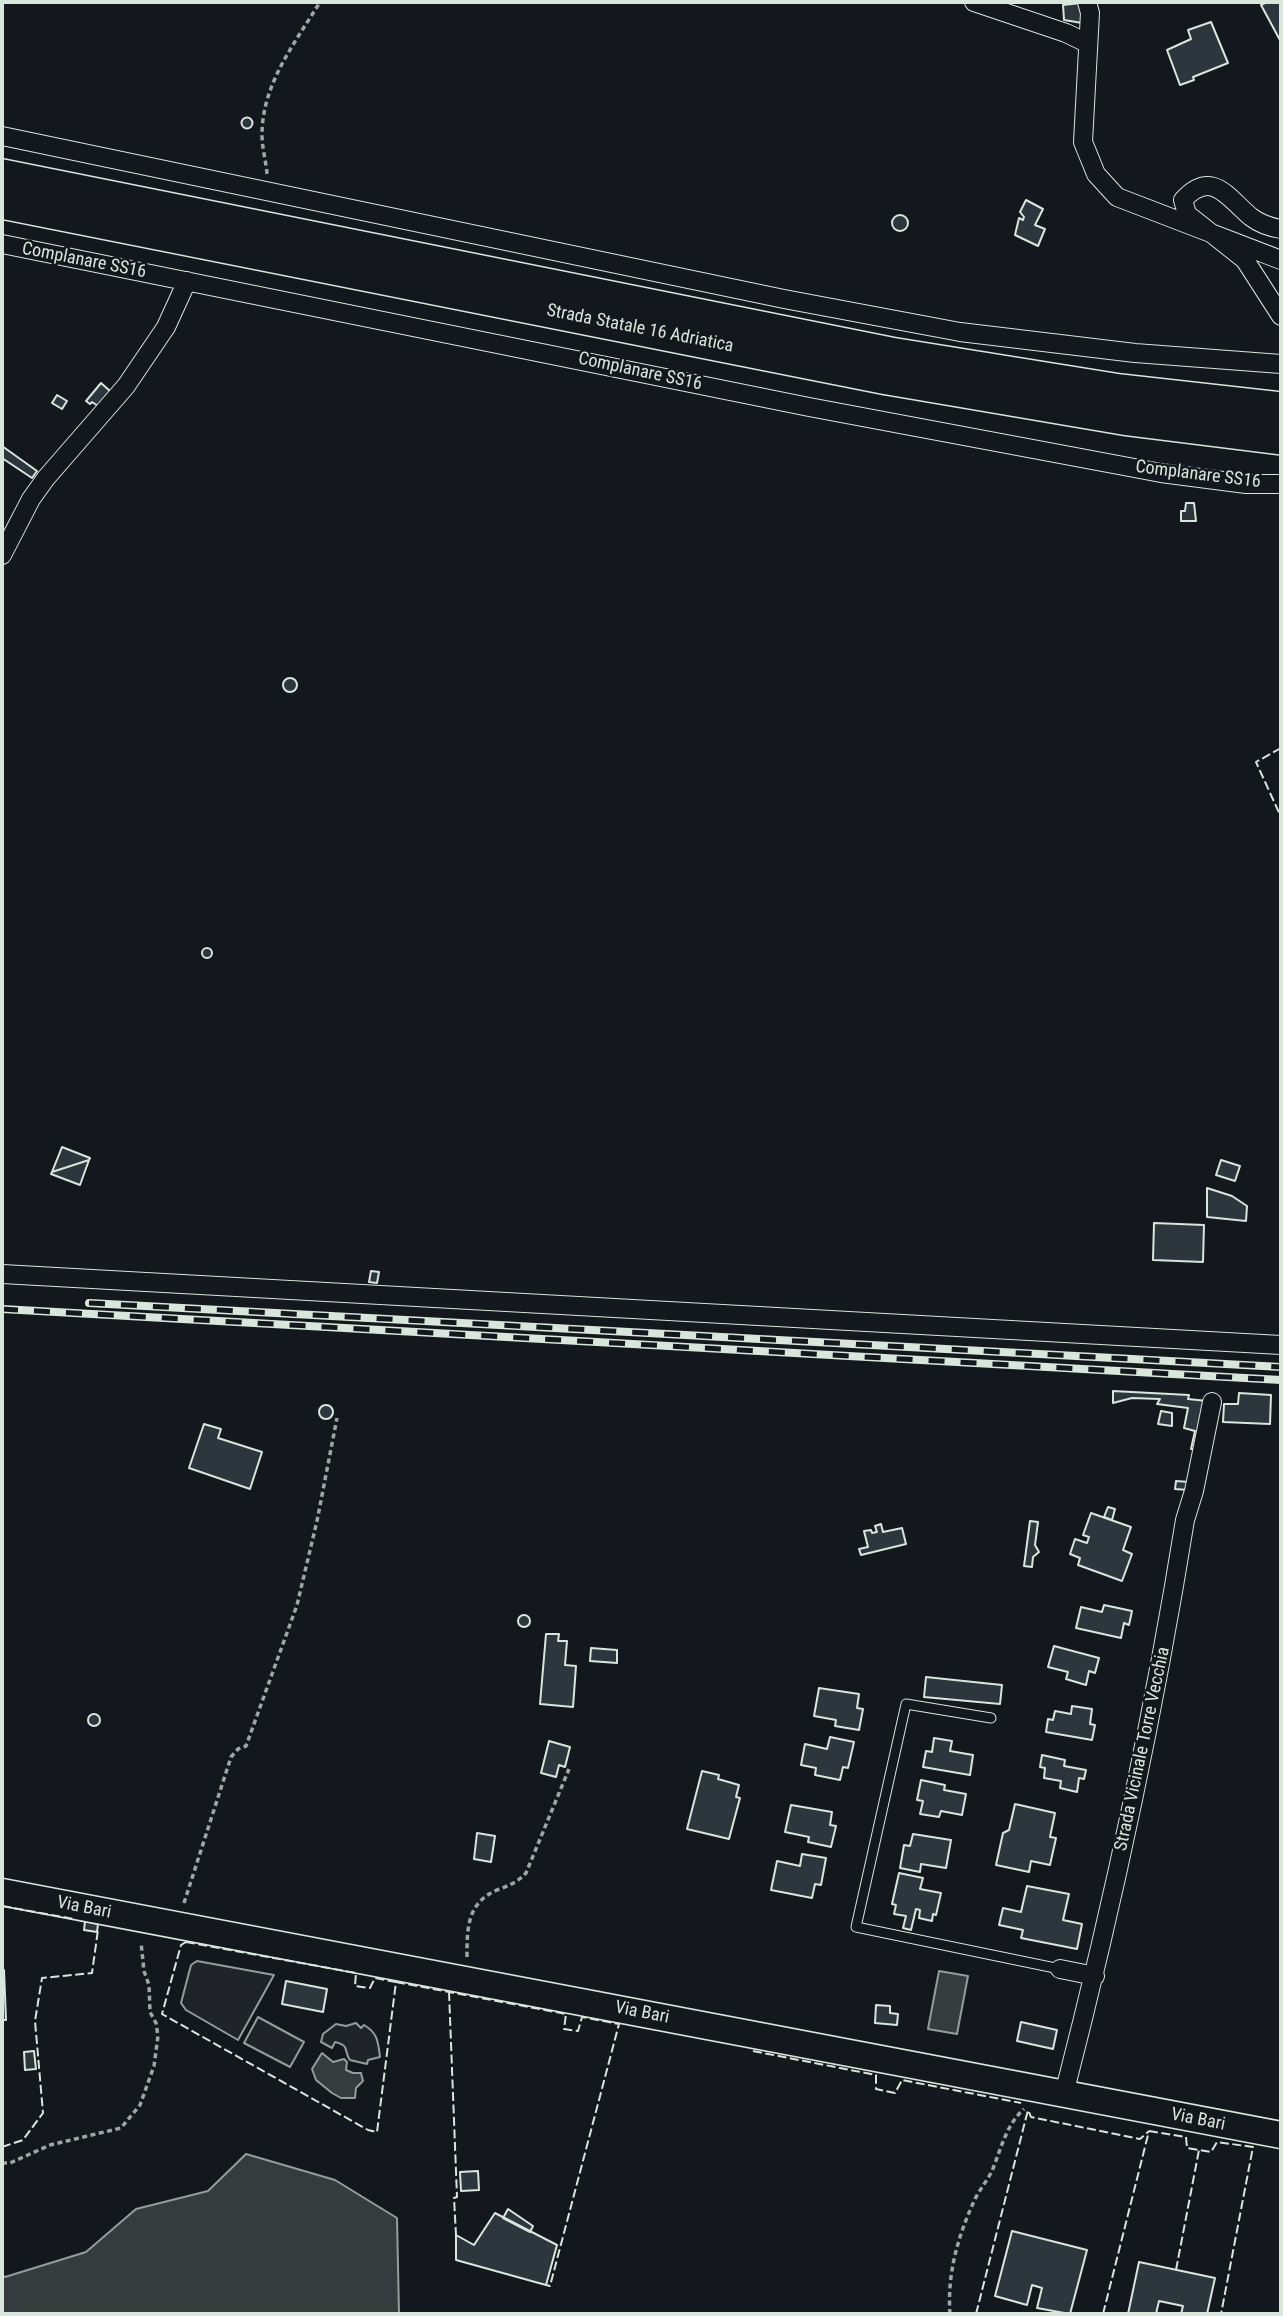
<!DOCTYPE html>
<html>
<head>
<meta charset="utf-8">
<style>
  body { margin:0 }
  #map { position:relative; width:1283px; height:2316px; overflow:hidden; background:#14181c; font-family:"Roboto Condensed",sans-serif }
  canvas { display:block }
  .frame { position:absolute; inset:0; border:4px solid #d8e6dc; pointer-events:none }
</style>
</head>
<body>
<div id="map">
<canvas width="1283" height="2316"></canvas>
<div class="frame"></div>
</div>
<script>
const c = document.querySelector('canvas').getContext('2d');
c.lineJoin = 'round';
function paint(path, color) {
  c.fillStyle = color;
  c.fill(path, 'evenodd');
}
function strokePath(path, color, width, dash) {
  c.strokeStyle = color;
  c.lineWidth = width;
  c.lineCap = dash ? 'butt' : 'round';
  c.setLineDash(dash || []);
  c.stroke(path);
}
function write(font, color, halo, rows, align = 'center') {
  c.font = font + ' "Roboto Condensed",sans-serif';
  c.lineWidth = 5;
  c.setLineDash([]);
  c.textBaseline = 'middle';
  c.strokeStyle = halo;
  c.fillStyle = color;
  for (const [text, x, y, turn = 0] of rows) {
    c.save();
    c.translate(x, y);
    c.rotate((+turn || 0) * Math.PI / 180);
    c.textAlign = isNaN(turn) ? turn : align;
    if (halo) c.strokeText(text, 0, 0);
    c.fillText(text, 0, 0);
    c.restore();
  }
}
const green = new Path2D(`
  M197,1961L274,1975L238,2040L186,2010L181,2003L191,1965Z
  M258,2017L304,2042L290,2067L244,2043Z
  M356,2023L361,2028L364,2025C378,2033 378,2042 380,2057L368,2060L367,2064L350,2060C343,2051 351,2046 335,2042L332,2048L321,2042L323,2034L336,2024L346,2026Z`);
paint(green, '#202428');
strokePath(green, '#939e99', 2);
const water = new Path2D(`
  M939,1971L968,1976L957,2034L928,2029Z
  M322,2053L333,2062L344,2059L347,2062L346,2070L353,2073H361L363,2081L356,2088L355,2098H341L332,2093L316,2080L312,2069Z
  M246,2154L335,2180L397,2218L399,2314H2V2275L5,2277L86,2252L136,2209L208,2191Z`);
paint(water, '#363b3e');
strokePath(water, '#939e99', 2);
const building = new Path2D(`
  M1267,2H1281V42L1261,5Z
  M1081,3L1082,23L1064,20L1063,5Z
  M1211,22L1228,63L1193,77L1194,80L1180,85L1167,50L1191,39L1188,30Z
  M241.5 123a5.5 5.5 0 1 1 11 0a5.5 5.5 0 1 1-11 0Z
  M1026,200L1043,209L1035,225L1045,229L1038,246L1015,235L1019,218L1023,220L1024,217L1020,212Z
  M892 223a8 8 0 1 1 16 0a8 8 0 1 1-16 0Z
  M101,383L110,391L98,406L92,402L90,404L86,401Z
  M57,395L67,401L62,409L52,403Z
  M2,446L37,471L32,478L2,458Z
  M1186,503H1194L1196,521H1181V511H1185Z
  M283 685a7 7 0 1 1 14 0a7 7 0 1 1-14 0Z
  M202 953a5 5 0 1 1 10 0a5 5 0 1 1-10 0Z
  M62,1147L90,1158L89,1160L52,1172Z
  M89,1160L80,1185L51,1174L52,1172Z
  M1221,1160L1240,1166L1235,1181L1216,1175Z
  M1207,1188L1232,1196L1247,1206L1246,1221L1207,1217Z
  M1154,1223L1204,1225L1203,1262L1153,1260Z
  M371,1271L379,1272L377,1283L369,1282Z
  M1113,1391L1189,1395L1188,1399L1207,1401L1196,1449H1191L1195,1431L1184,1428L1188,1408L1157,1404L1160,1399L1132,1398L1113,1403Z
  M1239,1393L1271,1395L1270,1424L1223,1422L1224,1404H1238Z
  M319 1412a7 7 0 1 1 14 0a7 7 0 1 1-14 0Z
  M1161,1411L1172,1413V1426L1158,1424Z
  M204,1424L221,1429L218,1438L262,1452L250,1489L189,1468Z
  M1176,1481L1189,1482L1188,1490L1175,1489Z
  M1108,1507L1115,1509L1112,1520L1104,1517Z
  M1091,1513L1131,1527L1123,1550L1132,1554L1122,1581L1078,1565L1080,1558L1070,1554L1075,1539L1087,1543L1089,1537L1083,1535Z
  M1030,1521L1038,1522L1035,1545L1039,1552L1033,1557L1032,1567L1024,1566Z
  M881,1524L883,1532L902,1528L906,1544L861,1555L859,1549L868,1547L864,1531L871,1530L872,1533L877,1532L875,1526Z
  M1104,1605L1132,1611L1129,1625L1124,1623L1121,1638L1076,1628L1081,1607L1102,1612Z
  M518 1621a6 6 0 1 1 12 0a6 6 0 1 1-12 0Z
  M546,1634H559L558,1641H567L565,1665L576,1666L573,1707L540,1704Z
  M1054,1646L1099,1658L1095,1673L1089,1671L1086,1685L1066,1679L1068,1672L1048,1667Z
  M591,1648L617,1650V1663L590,1661Z
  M926,1677L1002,1685L1000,1704L924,1697Z
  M819,1688L859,1694L857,1708L863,1709L859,1730L835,1726L836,1720L814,1716Z
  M1072,1706L1092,1709L1090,1724L1095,1725L1092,1740L1046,1732L1048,1719L1053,1720L1055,1711L1071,1714Z
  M88 1720a6 6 0 1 1 12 0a6 6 0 1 1-12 0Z
  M830,1737L854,1742L848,1768L843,1767L840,1780L815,1775L816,1768L801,1765L805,1744L827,1749Z
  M934,1738L952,1741L950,1751L973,1755L970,1775L923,1767L926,1751L932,1752Z
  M549,1741L570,1747L565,1767L559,1765L556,1777L541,1773Z
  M1042,1755L1065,1760L1064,1766L1086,1770L1084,1779L1079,1778L1077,1792L1060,1788L1061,1781L1044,1778L1045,1768L1040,1767Z
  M702,1771L719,1775L718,1779L739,1785L736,1797L740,1798L729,1839L687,1829Z
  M921,1780L945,1785L944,1790L966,1794L962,1815L941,1811L939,1817L920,1814L923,1801L917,1800Z
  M1015,1804L1055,1813L1050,1837L1056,1838L1050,1865L1031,1861L1029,1872L996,1865L1003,1833L1009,1830Z
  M791,1805L832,1812L830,1825L836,1826L831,1847L808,1842L809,1837L785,1832Z
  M477,1833L495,1836L491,1862L474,1859Z
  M913,1834L951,1840L946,1868L921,1864L920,1872L900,1868L904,1845L910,1846Z
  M802,1854L826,1858L821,1885L815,1884L812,1898L771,1890L777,1861L800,1866Z
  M899,1873L923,1878L920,1889L941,1893L936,1915L933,1914L932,1921L919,1918L920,1910L916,1909L911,1930L903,1928L906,1916L894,1914L896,1905L892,1904Z
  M1027,1886L1069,1894L1063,1920L1082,1924L1077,1949L1021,1938L1023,1930L999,1925L1003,1908L1021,1912Z
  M85,1921L98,1924L97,1932L84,1930Z
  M2,1970H4L6,2020H2Z
  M286,1981L327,1989L323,2012L282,2004Z
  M876,2005L890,2006V2013L898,2014L897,2025L875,2023Z
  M1021,2022L1057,2030L1053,2049L1017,2041Z
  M34,2051L36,2069L25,2070L24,2052Z
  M478,2171L479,2190L461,2191L460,2172Z
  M508,2209L533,2226L530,2232L503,2218Z
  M495,2213L557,2245L546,2285L456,2260V2235L474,2245Z
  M1012,2231L1087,2250L1070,2314L1037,2308L1042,2288L1032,2285L1027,2305L995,2296Z
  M1139,2262L1215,2278L1207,2314H1181L1183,2306L1159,2301L1156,2314H1128Z`);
paint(building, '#2c363c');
strokePath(building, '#d8e6dc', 2);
const lane = new Path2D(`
  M991,1718L906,1704L856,1927L1060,1969`);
const street = new Path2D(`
  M974,2L1066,33L1087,43
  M1087,2L1090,13L1083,142L1096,174L1117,197L1281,260
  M2,136L784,299L960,332L1135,353L1281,364
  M1281,229C1269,227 1260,224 1251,217C1228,198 1212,168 1183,200L1187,214L1245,260L1281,316
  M2,244L809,407L1161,473L1246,484H1281
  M2,555L31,499L46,478L126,386L166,327L187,281
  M2,1274L1281,1345
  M1060,1969L1095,1976
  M1064,2094C1113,1904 1154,1713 1185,1520L1194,1491L1212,1402`);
const secondary = new Path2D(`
  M2,1892L1281,2135`);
const highway = new Path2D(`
  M2,176L890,354L1120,391L1281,409
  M2,202L888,378L1129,419L1281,438`);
strokePath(lane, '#d8e6dc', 11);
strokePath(street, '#d8e6dc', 20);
strokePath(secondary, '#d8e6dc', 29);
strokePath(highway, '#d8e6dc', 36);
strokePath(new Path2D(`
  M267,174C266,161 262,148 262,135C262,84 295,43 320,2
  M184,1903L231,1757L238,1749L246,1746L297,1605L317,1521L337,1418
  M467,1957C467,1928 467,1903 497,1890C508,1886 518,1882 526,1873L569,1769
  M2,2163H10L50,2145L121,2128L140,2105L154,2066L158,2036L156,2023L150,2012L149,1985L144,1971L141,1942
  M950,2314C947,2273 958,2236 975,2199C980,2189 987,2181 992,2171C1001,2149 1006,2125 1024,2109`), '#9da8a2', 3.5, [5, 3.5]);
strokePath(lane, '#14181c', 9);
strokePath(street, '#14181c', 18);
strokePath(secondary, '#14181c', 26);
strokePath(highway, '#14181c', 33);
const rail = new Path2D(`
  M89,1303L1281,1367
  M2,1309L1281,1380`);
strokePath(rail, '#d8e6dc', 8);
strokePath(rail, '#14181c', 5, [16]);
strokePath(new Path2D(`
  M1281,748L1256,762L1281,817
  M2,1906L74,1919
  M186,1942L356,1973L355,1986L370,1988L375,1978L396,1982L377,2132L368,2130L162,2014L181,1945Z
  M396,1982L566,2014L564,2029L578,2031L582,2017L619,2024L550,2286L546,2285
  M449,1992L457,2197L454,2198L456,2235
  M753,2051L876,2075V2089L895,2093L902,2080L1021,2103
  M1029,2112L1031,2117L1140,2139L1149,2131
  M1149,2131L1186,2137L1187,2148L1211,2152L1217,2142L1253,2147L1221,2314
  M2,2147L23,2140L43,2113L35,2021L42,1978L92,1973L98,1930
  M1176,2270L1199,2150
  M976,2314L1028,2110
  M1103,2314L1149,2131`), '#d8e6dc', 2, [9, 3.5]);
write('18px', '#d8e6dc', '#14181c', [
  ["Complanare SS16",84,261,11],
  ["Strada Statale 16 Adriatica",640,329,11],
  ["Complanare SS16",640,372,12],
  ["Complanare SS16",1198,475,7],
  ["Strada Vicinale Torre Vecchia",1143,1749,-78],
  ["Via Bari",84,1908,11],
  ["Via Bari",642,2013,11],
  ["Via Bari",1198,2120,11]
]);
</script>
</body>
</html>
